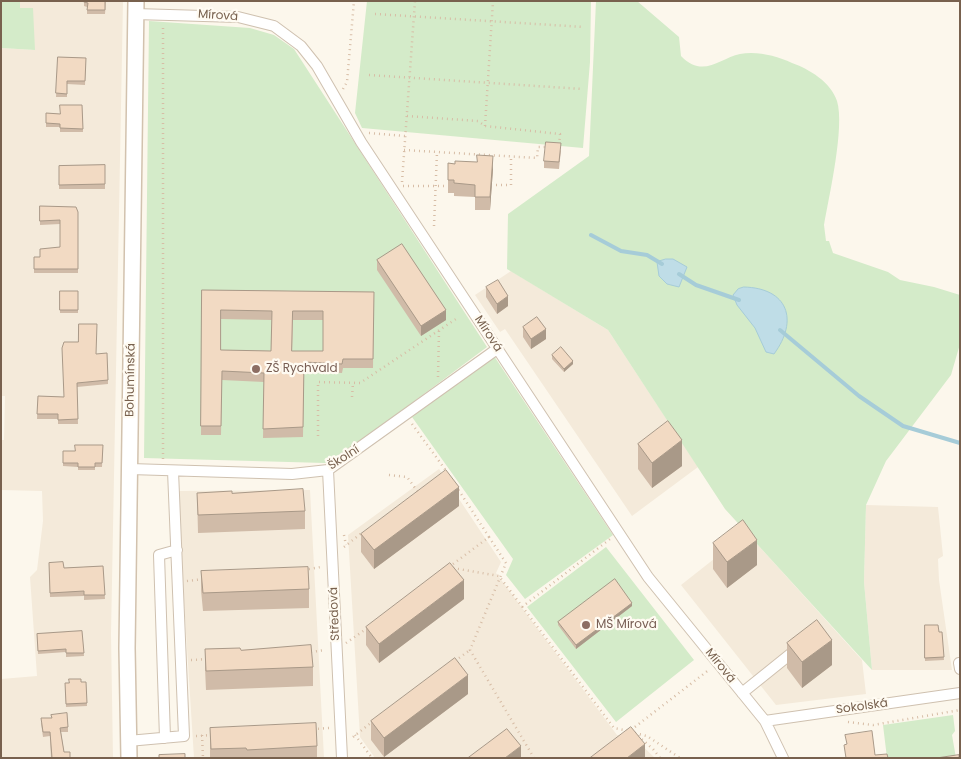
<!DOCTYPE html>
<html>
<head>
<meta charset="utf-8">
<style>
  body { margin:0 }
  #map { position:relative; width:961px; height:759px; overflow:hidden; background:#fcf7ec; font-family:Poppins,sans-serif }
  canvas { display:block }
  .frame { position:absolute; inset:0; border:2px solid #78614e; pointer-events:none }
</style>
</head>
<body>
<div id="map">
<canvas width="961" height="759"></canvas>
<div class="frame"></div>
</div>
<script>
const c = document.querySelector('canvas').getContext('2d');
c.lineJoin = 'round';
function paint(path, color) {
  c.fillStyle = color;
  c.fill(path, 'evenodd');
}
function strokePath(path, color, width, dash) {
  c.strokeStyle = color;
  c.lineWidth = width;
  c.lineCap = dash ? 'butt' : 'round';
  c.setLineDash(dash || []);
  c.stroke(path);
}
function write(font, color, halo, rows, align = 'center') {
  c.font = font + ' Poppins,sans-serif';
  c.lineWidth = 4.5;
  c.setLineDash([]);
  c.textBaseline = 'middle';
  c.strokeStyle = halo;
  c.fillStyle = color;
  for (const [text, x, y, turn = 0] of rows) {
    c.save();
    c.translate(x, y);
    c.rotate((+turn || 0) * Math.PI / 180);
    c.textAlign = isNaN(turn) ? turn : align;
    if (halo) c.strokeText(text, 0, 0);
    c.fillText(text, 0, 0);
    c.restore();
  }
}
paint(new Path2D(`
  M20,1H123L111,634L113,758H1V679L37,676L30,577L37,570L43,521L42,491L1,490V440H4L5,396H1V48L35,50L20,8Z
  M511,271L608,330L698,467L632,516L505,329L500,332L475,295Z
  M439,469L501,562L496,573L617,735L632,736L655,758H375L360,737L348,535Z
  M310,490L324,758H194L177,491Z
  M866,505L938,507L943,556L938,559L939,580L952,670H872L864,582Z
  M747,533L862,660L866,694L776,705L681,585Z`), '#f4eada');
paint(new Path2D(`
  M1,1H20V8H33L35,50L1,48Z
  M367,1H591L590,62L583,148L362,128L355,113Z
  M596,1H637L679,37L681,56C703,79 720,58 740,54C758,51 776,56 792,63C809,69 831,82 837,101C845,127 829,196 824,225L826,241H829L833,253L888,272L900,280L934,287L960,295V344L951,375L886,461L866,505L864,582L872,670L725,509L608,330L507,269L508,214L589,156Z
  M149,21L250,28L274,35L294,49L487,347L346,452L325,463L144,458Z
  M494,356L613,535L525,599L506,575L513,559L412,417Z
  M606,547L694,660L616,722L527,607Z
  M953,715L955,731L952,735L956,758H887L883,725Z`), '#d4ebc9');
const water = new Path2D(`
  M666,259H673L687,267L679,287L667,284L659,276L657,262Z
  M744,287C788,288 799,320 774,354L766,352L755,328L737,305L733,295L738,289Z`);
paint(water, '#bfdde7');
strokePath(water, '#a6ccd8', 1);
strokePath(new Path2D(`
  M591,235L621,251L647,255L662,264
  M679,274L696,285L739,300
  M780,330L859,396L903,426L960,443`), '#a6ccd8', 4);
const minor = new Path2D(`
  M135,14L238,17L274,26L301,46L317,66L361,142L648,577L765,721L783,758
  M130,469L292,474L328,470L497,349
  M328,470L342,758
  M959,663L960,669
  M742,693L798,648
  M765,721L960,693
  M165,738L159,555L177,550
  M128,741L184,736L173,471`);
const secondary = new Path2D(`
  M129,758L127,648L136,1`);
strokePath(minor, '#cfc1b0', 12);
strokePath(secondary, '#d2c2ae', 18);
strokePath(new Path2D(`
  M375,14L584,27
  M369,75L582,89
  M343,89L347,82L354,1
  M407,116L478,121L485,126L560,134L559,146
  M485,126L493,1
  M369,133L405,136
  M404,150L537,158L538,147H548
  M402,182L415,1
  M496,185H511V156
  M403,186H447
  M434,226L437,152
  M438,377L439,330
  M352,397L353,383
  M412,424L447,472
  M318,436V382L360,383L459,317
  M163,459V27
  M389,475L407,477L418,492
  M344,535L346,545
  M489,537L506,563L470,650L534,758
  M344,547L363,532
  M449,567L489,537L458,489
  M453,568L499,576L614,728L629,731
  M304,570L321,567
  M187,581L204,579
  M522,607L610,539
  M346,643L369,627
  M311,652L325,650
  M191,660L208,659
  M455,661L470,650
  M848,722L873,725L960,710
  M313,729L330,728
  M631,730L710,669
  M635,733L647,736L680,758
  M202,735L203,758
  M355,735L372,758
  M196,736L213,735
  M638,736L653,749L660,758
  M353,737L372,722`), '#d7bda6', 2.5, [1, 4]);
strokePath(minor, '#fff', 10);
strokePath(secondary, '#fff', 15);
paint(new Path2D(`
  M60,1H106L105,14H87V7L84,6V2Z
  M58,57L86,58L85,85L67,84V97H56Z
  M82,105L83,132H60V127H46V113L60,114Z
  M561,150L559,169L544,168V161Z
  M448,163L493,169L490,210H475V197L454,196V193H448Z
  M105,165V189H59V166Z
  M40,206L78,212V273H34V257H40L60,247V224L40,225Z
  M377,260L446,320L421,336L377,270Z
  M486,287L508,306L497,314L486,297Z
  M202,290L374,292L373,368H343L342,373L304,371L303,437L263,438L264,382L222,380L221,435H201ZM221,319L272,320L271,351L221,350ZM293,320H323V351H292Z
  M60,291H78V313H60Z
  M523,327L546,339L531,349L523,337Z
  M96,354L108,380V384L77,387L78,424H58V419H37L38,396L64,397Z
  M552,355L573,364L564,372L552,359Z
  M638,444L682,466L652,488L638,469Z
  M103,445L102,467H95V470H78V467L63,466V451H75Z
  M197,493H232L305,511V529L198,533Z
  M459,506L374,569L361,552V534Z
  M713,543L757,565L727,588L713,569Z
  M49,563L64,568L103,566L105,599L84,600V596L50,597Z
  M201,571L309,589V608L203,611L201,590Z
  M464,599L379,663L366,645V627Z
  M632,606L576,649L558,625V622Z
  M925,625L939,632H942L944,660L925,661Z
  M82,631L84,656L66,657V652L38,654L37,634Z
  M787,643L832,665L802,688L787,668Z
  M205,649L241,650L313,667V686L206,690L205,668Z
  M86,682L87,706L66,707L65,683Z
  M468,694L384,757L371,740V721Z
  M41,723L68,727V732H61L64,752L51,758L50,736L43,737Z
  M210,728L317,746V758H210Z`), '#d0bba8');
paint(new Path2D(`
  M493,156V169L490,210V197Z
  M508,296V306L497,314V304Z
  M446,310V320L421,336V326Z
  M546,329V339L531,349V339Z
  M573,361V364L564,372V369Z
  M682,440V466L652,488V463Z
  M459,487V506L374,569V550Z
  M757,540V565L727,588V562Z
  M464,580V599L379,663V644Z
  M632,603V606L576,649V645Z
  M832,640V665L802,688V662Z
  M468,675V694L384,757V738Z
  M645,744V758H627Z
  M521,746V758H505Z`), '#a99988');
const building = new Path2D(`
  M84,1H105V10H87L88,3L84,2Z
  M58,57L86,58L85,81H67V94L56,93Z
  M60,105H82L83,129L60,128V124L46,123V113L60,114Z
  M546,142L561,143L559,162L544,161Z
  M477,155L493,156L490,197H475V185L454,183V180H448V163L455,164V161L477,162Z
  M105,165V184L59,185V166Z
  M40,206L76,207L78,212V269H34V257H40V249L60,247V220L40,221Z
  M402,244L446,310L421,326L377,260Z
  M498,280L508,296L497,304L486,287Z
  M202,290L374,292L373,359H343L342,364L304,362L303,427L263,429L264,373L222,371L221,426H201ZM221,310L272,311L271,351L221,350ZM293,311H323V351H292Z
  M60,291H78V310H60Z
  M537,317L546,329L531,339L523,327Z
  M79,324H97L96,354L107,353L108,380L77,383L78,419L58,420V414H37L38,396L64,397L62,348L64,342H78Z
  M561,347L573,361L564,369L552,355Z
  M668,421L682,440L652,463L638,444Z
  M75,445H103L102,463H95V467H78V463H63V451H75Z
  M446,470L459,487L374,550L361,534Z
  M303,489L305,511L198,515L197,493L232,491V493Z
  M743,520L757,540L727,562L713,543Z
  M63,562L64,568L103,566L105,595H84V591L50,593L49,563Z
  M450,563L464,580L379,644L366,627Z
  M308,567L309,589L203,593L201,571Z
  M615,579L632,603L576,645L558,622Z
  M817,620L832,640L802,662L787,643Z
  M925,625H938L939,632H942L944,657L925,658Z
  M82,631L84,653H66V649L38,651L37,634Z
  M311,645L313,667L206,671L205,649L240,648L241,650Z
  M455,658L468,675L384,738L371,721Z
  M69,679H81V682H86L87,703L66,704L65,683H69Z
  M67,713L68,727L60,728L64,752H70V758H52L50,732H43L41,718H52L51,715Z
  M316,723L317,746L247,750L246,748L211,749L210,728Z
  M631,727L645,744L627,758H590Z
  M507,729L521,746L505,758H468Z
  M872,731L875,755L887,754L888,758H846L844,745L847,744L845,735Z
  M185,754V758H159V755Z
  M959,755V758H937Z`);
paint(building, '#f2dac3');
strokePath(building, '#a99988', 1);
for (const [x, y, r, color] of [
  [256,369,5,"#8d6e63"],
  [586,625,5,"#8d6e63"]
]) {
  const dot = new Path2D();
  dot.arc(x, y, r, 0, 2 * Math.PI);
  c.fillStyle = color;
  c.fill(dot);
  strokePath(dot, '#fffbf2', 2);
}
write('12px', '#78614e', '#fffbf2', [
  ["Mírová",218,16,4],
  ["Mírová",488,334,57],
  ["Bohumínská",131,380,-89],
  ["Školní",344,458,-33],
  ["Středová",335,614,-92],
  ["Mírová",720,666,51],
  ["Sokolská",862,707,-8]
]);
write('12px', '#785e54', '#fffbf2', [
  ["ZŠ Rychvald",266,369],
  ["MŠ Mírová",596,625]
], 'left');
</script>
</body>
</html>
